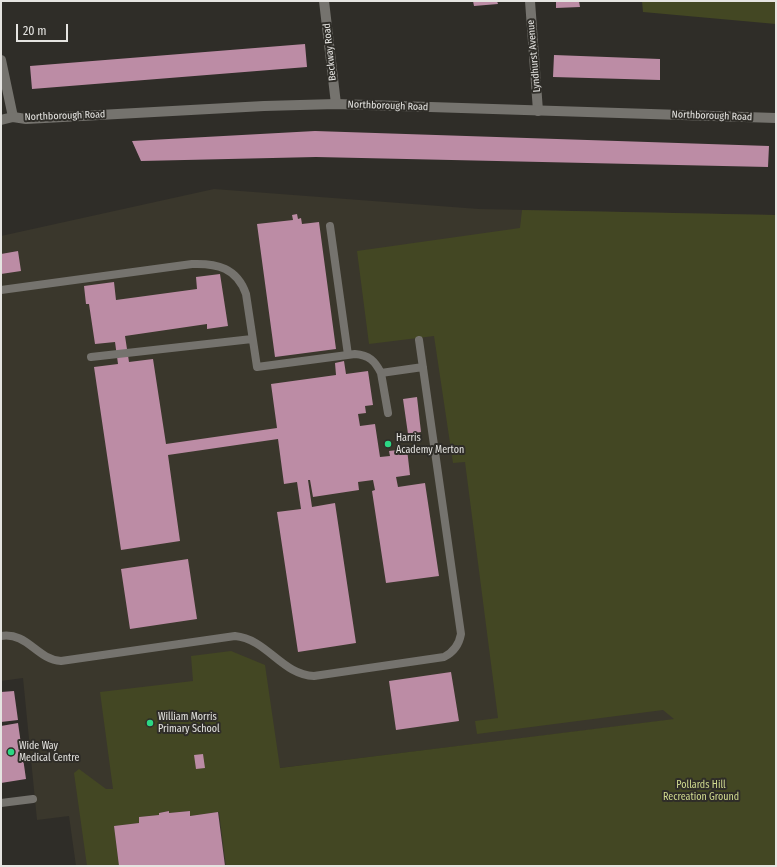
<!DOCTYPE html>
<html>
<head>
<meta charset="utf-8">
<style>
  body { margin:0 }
  #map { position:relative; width:777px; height:867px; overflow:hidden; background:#2f2d28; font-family:"Fira Sans Condensed",sans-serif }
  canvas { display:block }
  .frame { position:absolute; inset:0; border:2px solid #e5e4e1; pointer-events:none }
  .scale { position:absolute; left:16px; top:24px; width:52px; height:18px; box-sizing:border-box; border:2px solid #e5e4e1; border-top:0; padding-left:5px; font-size:12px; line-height:14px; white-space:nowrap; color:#e5e4e1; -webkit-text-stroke:3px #2f2d28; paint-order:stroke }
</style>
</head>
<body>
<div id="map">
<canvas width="777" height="867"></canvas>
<div class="frame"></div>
<div class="scale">20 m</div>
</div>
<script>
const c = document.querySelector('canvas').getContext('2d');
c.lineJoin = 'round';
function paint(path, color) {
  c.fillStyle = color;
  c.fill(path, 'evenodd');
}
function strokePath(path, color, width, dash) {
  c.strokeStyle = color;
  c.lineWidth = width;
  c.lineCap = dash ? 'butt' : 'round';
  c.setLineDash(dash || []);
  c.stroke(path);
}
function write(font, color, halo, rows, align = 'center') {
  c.font = font + ' "Fira Sans Condensed",sans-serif';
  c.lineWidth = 4;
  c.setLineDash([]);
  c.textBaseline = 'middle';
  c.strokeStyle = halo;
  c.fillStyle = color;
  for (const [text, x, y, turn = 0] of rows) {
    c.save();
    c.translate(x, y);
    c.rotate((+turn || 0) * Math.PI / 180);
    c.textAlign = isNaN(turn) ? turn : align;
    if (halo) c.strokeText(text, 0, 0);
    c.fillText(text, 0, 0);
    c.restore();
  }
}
paint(new Path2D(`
  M214,189L479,209L776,215V707L280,768L293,866H76L69,816L37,820L23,678L1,681V236Z`), '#3a372c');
paint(new Path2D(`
  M642,1H776V24L643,12Z
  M522,210L776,215V866H226L219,812L190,816V811L169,813V811L159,813V815L139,817V823L114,826L119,866H87L74,773L79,769L106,789H113L100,692L193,681L191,656L231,651L265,665L280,768L674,719L663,710L477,734L475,721L498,718L465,462L453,463L434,336L369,344L357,251L520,228Z`), '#434723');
paint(new Path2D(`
  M473,1H497L498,4L474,6Z
  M556,1H579L580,7L556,8Z
  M305,44L307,67L32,89L30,66Z
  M554,55L660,59V80L553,77Z
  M315,131L769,146L768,167L316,157L141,161L132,141Z
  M297,214L298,219L301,218L302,224L319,222L336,349L275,357L257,224L293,220L292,215Z
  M18,251L21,271L1,274V254Z
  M220,274L228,326L207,329V324L125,336L129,362L153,359L166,444L277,428L271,384L336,375L335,363L344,361L346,374L368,371L373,405L365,406L366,413L358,414L360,426L375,424L380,457L390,456L389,451L407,449L410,475L396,477L398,487L425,483L439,576L386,583L372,491L375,490L373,480L358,482L359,490L313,497L310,480H308L312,507L335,503L356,643L298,652L277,512L301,509L297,482L284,484L278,439L168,455L180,541L121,550L94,367L118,364L115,342L95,344L89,304H86L84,286L114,282L116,300L197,289L196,277Z
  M417,397L421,432L408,434L403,399Z
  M188,559L197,619L130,629L121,569Z
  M451,672L459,721L396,730L389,681Z
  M14,691L18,720L1,722V692Z
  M18,723L26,779L1,783V726Z
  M203,754L205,768L196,769L194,755Z
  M169,811V813L190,811V816L218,812L225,866H119L114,826L139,823V817L159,815V813Z`), '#bc8ca5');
strokePath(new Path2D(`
  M330,226L348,355
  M1,290L192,264C217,263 237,268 246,294L257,367L355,354C369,355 375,361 381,373L423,367
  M91,357L252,339
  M381,373L388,413
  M1,636C28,632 36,659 61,661L235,636C267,639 282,675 314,676L444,657C454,652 459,645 461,634L419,340
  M1,803L33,799`), '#75736e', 8);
strokePath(new Path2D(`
  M324,1L336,104
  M530,1L538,111
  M1,60L13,117`), '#75736e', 10);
strokePath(new Path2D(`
  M1,120L13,117L26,119L264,106L336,104L776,118`), '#75736e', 10);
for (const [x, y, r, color] of [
  [388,444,4,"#2cd884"],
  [150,723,4,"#2cd884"],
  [11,752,4,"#2cd884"]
]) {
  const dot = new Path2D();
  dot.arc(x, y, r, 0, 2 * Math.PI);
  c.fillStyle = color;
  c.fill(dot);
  strokePath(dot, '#2f2d28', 1.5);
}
write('10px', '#e5e4e1', '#2f2d28', [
  ["Beckway Road",330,52,-96],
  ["Lyndhurst Avenue",534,56,-95],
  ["Northborough Road",388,106,2],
  ["Northborough Road",65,116,-2],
  ["Northborough Road",712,116,2]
]);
write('10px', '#e5e4e1', '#2f2d28', [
  ["Harris",396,438],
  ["Academy Merton",396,450],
  ["William Morris",158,717],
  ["Primary School",158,729],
  ["Wide Way",19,746],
  ["Medical Centre",19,758]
], 'left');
write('10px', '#d0da8f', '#2f2d28', [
  ["Pollards Hill",701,785],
  ["Recreation Ground",701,797]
]);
</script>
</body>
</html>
